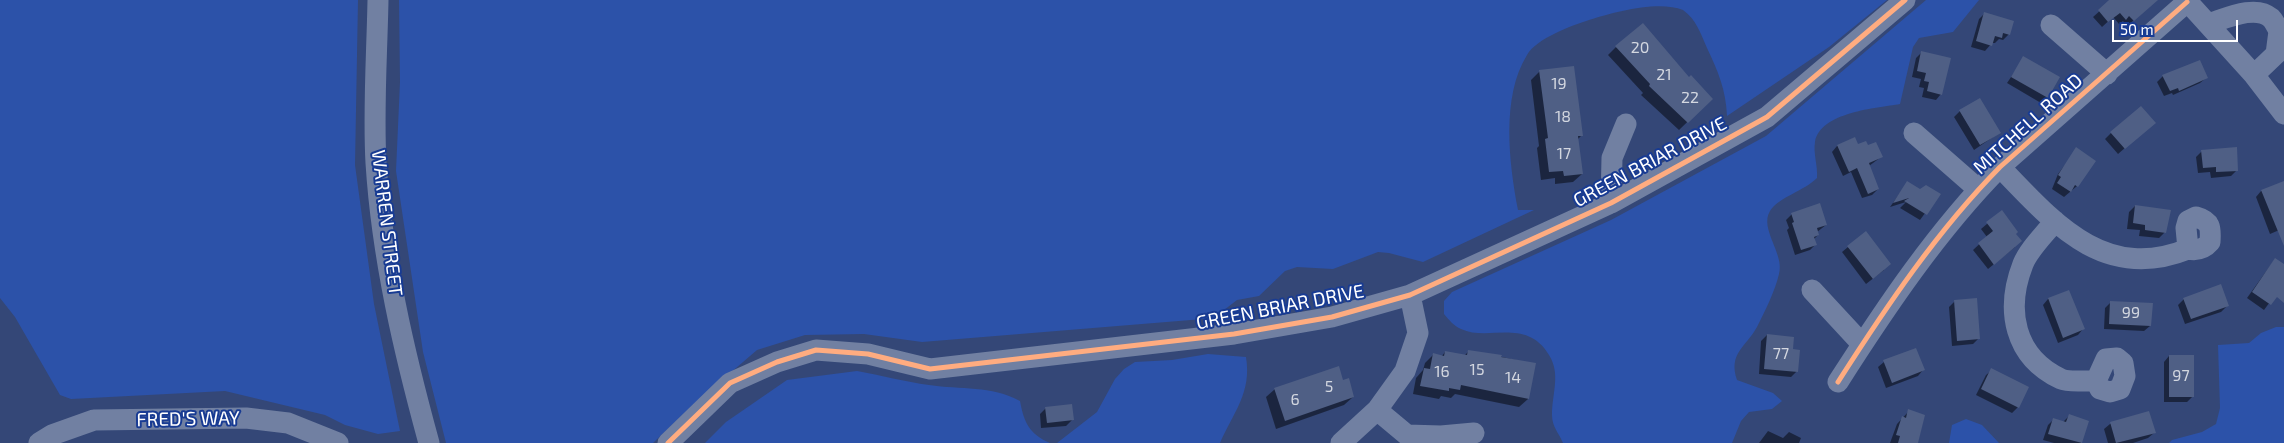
<!DOCTYPE html>
<html>
<head>
<meta charset="utf-8">
<style>
  body { margin:0 }
  #map { position:relative; width:2284px; height:443px; overflow:hidden; background:#344777; font-family:"Exo 2",sans-serif }
  canvas { display:block }
  .scale { position:absolute; left:2112px; top:20px; width:126px; height:22px; box-sizing:border-box; border:2px solid #fff; border-top:0; padding-left:6px; font-size:15px; line-height:18px; white-space:nowrap; color:#fff; -webkit-text-stroke:4px #183b93; paint-order:stroke }
</style>
</head>
<body>
<div id="map">
<canvas width="2284" height="443"></canvas>
<div class="scale">50 m</div>
</div>
<script>
const c = document.querySelector('canvas').getContext('2d');
c.lineJoin = 'round';
function paint(path, color) {
  c.fillStyle = color;
  c.fill(path, 'evenodd');
}
function strokePath(path, color, width, dash) {
  c.strokeStyle = color;
  c.lineWidth = width;
  c.lineCap = dash ? 'butt' : 'round';
  c.setLineDash(dash || []);
  c.stroke(path);
}
function write(font, color, halo, rows, align = 'center') {
  c.font = font + ' "Exo 2",sans-serif';
  c.lineWidth = 4;
  c.setLineDash([]);
  c.textBaseline = 'middle';
  c.strokeStyle = halo;
  c.fillStyle = color;
  for (const [text, x, y, turn = 0] of rows) {
    c.save();
    c.translate(x, y);
    c.rotate((+turn || 0) * Math.PI / 180);
    c.textAlign = isNaN(turn) ? turn : align;
    if (halo) c.strokeText(text, 0, 0);
    c.fillText(text, 0, 0);
    c.restore();
  }
}
paint(new Path2D(`
  M0,0H358L355,165L374,304L400,431L378,434L345,425L325,415L225,391L71,399L60,395L15,317L0,298Z
  M399,0H1887L1829,47L1727,116C1726,90 1718,71 1707,48C1701,34 1696,19 1683,10C1659,0 1614,12 1589,20C1571,26 1537,38 1527,55C1501,97 1509,163 1518,210H1534L1423,262L1389,253L1378,252L1333,269L1297,267L1285,271L1259,296L1237,300L1215,317L1203,319L922,342L864,334L805,335L757,350L694,404L653,443H446L423,352L396,171L400,82Z
  M1926,0H1979L1953,32L1919,38L1913,47L1900,104C1877,108 1820,112 1815,142C1813,153 1818,166 1817,178C1804,191 1779,197 1770,211C1759,229 1785,254 1779,274C1775,291 1765,311 1757,327C1746,347 1728,353 1737,380L1773,393L1782,401L1772,409L1749,412L1741,421L1732,443H1563C1559,433 1552,427 1552,415C1552,394 1561,374 1549,355C1526,317 1488,342 1461,329C1454,326 1449,320 1444,314V301L1452,292L1611,220L1766,136Z
  M2276,327H2284V443H2169L2172,440L2202,432L2216,424L2220,408L2218,345L2249,343L2261,333Z
  M1208,354L1246,357C1252,393 1233,413 1220,443H1057L1097,412L1115,379L1124,369L1135,362L1172,360Z
  M857,371C881,375 905,382 929,385C961,390 991,385 1020,401C1024,422 1029,434 1050,443H705L726,422L787,380Z
  M1966,419L1982,425L1999,443H1949L1952,425Z`), '#2c52a9');
paint(new Path2D(`
  M2112,0H2139L2141,14L2127,26L2123,21L2119,24L2113,17L2102,27L2093,17Z
  M1985,13L2009,34L2003,40L1999,39L1995,43H1992L1985,51L1971,47L1979,19Z
  M1616,47L1689,79L1711,99L1679,130L1641,95L1643,93L1608,55Z
  M1922,52L1941,94L1936,100L1922,97L1924,88L1919,87L1921,79L1912,77L1916,58Z
  M2024,58L2047,97L2041,103L2007,83Z
  M1540,71L1581,136L1577,140L1582,174L1573,182L1555,184V178L1541,180L1537,148L1539,146L1531,80Z
  M2163,76L2206,78L2200,83L2173,95L2172,93L2164,96L2157,82Z
  M1960,111L1999,133L1974,150L1954,117Z
  M2148,128L2118,154L2105,139L2111,133Z
  M1854,138L1857,146L1868,147L1881,157L1869,166L1878,189L1872,195L1862,198L1851,172L1843,176L1832,152L1837,146Z
  M2077,149V186L2064,197L2052,189L2058,174Z
  M2202,151L2237,170L2231,176L2211,178L2210,172L2198,173L2196,157Z
  M1907,183L1920,191L1939,194L1920,220L1900,208L1906,202L1890,207Z
  M2282,183L2284,189V228L2270,234L2256,197L2261,191Z
  M2135,206L2165,232L2159,238L2139,236L2140,230L2127,229L2129,212Z
  M2001,212L2015,234V247L1988,269L1973,250L1987,237L1981,229Z
  M1792,214L1826,225L1817,232L1818,235L1814,239L1815,245L1810,250L1795,255L1787,230L1789,228L1786,220Z
  M1848,247L1884,270L1866,284L1842,252Z
  M2275,259L2284,266V283L2264,310L2247,298Z
  M2069,292L2083,329L2078,335L2058,343L2043,305L2048,299Z
  M2184,299L2227,306L2221,312L2185,324L2178,305Z
  M1955,301L1979,338L1973,344L1952,346L1949,307Z
  M2111,302L2150,326L2144,331L2104,329L2105,308Z
  M1767,335L1792,351L1797,371L1791,377L1759,374L1761,341Z
  M1445,352L1464,356L1468,352L1484,353L1534,364L1528,399L1519,407L1455,394L1451,398L1441,396L1439,399L1413,394L1416,378L1423,370L1425,363L1433,355L1442,356Z
  M2169,356L2193,396L2187,402H2164V362Z
  M1884,362L1923,370L1918,376L1886,388L1878,367Z
  M1992,370L2018,407L2012,413L1976,395L1986,375Z
  M1342,382L1353,397L1344,405L1276,429L1266,397L1275,389Z
  M1046,408L1072,420L1066,426L1041,428L1040,414Z
  M1909,411L1916,443H1890L1897,424Z
  M2148,412L2154,433L2148,438L2133,443H2108L2104,429L2110,424Z
  M2069,416L2087,422L2081,443H2054L2043,440L2048,425L2054,419L2063,422Z
  M1768,431L1783,438L1789,432L1801,438L1799,443H1759Z`), '#0007');
paint(new Path2D(`
  M2109,0H2158L2134,21L2129,16L2126,20L2120,13L2108,22L2098,10Z
  M1984,12L2014,21L2010,35L2003,33L2002,38L1995,36L1992,46L1976,41Z
  M1643,23L1689,77L1691,75L1713,99L1688,123L1649,86L1650,84L1615,46Z
  M1921,51L1951,58L1942,95L1927,91L1929,82L1924,81L1926,73L1917,71Z
  M2023,56L2060,77L2048,98L2011,77Z
  M2200,60L2208,78L2179,91L2178,88L2170,91L2162,75Z
  M1574,66L1583,136H1578L1583,174L1564,176L1563,171L1549,172L1545,139L1548,138L1539,70Z
  M1980,98L2001,133L1980,145L1959,110Z
  M2141,106L2156,123L2125,149L2110,132Z
  M1855,137L1858,144L1866,141L1868,145L1876,142L1883,157L1869,163L1879,189L1868,194L1857,168L1849,172L1837,145Z
  M2076,147L2096,161L2078,187L2075,185L2071,192L2057,183L2061,177L2058,175Z
  M2237,147L2238,171L2216,172V167L2203,168L2201,150Z
  M1907,181L1920,189L1926,185L1941,194L1927,215L1904,201L1909,198L1893,203Z
  M2284,181V246L2261,190Z
  M1820,203L1827,225L1817,228L1819,235L1814,237L1817,245L1801,250L1792,223L1794,222L1791,213Z
  M2135,205L2171,210L2166,233L2145,230V225L2133,223Z
  M2002,210L2018,232L2016,234L2022,241L1994,265L1978,243L1993,231L1986,222Z
  M1866,231L1891,264L1873,279L1847,246Z
  M2275,258L2284,264V303L2277,297L2271,305L2252,292Z
  M2221,284L2229,306L2191,319L2183,298Z
  M2069,290L2085,329L2063,338L2048,298Z
  M1977,298L1980,339L1957,341L1954,300Z
  M2110,301L2153,303L2151,326L2109,324Z
  M1767,334L1794,337L1793,349L1800,350L1798,372L1764,369Z
  M1916,348L1925,370L1892,383L1883,360Z
  M1468,350L1502,355L1501,357L1536,363L1529,399L1461,385L1460,390L1449,388V391L1420,386L1424,368L1430,369L1433,353L1444,356L1445,351L1467,355Z
  M2169,355H2194V397H2169Z
  M1339,366L1343,380L1349,378L1354,397L1285,421L1274,388Z
  M1991,368L2029,387L2019,408L1981,389Z
  M1072,404L1074,420L1047,423L1045,407Z
  M1908,409L1925,415L1918,443H1898L1900,436L1896,435L1902,416L1906,418Z
  M2149,411L2156,433L2116,443L2110,422Z
  M2069,414L2089,421L2082,443L2048,434L2053,418L2066,422Z`), '#4f5f85');
strokePath(new Path2D(`
  M378,0C377,54 373,110 376,163C382,258 404,352 429,443
  M2186,0L2254,75L2284,114
  M2208,24C2225,19 2255,4 2271,18C2274,21 2277,27 2279,31L2276,54L2254,75
  M2051,25L2107,74
  M1914,133L1978,189
  M2000,167C2053,222 2104,283 2188,249
  M1611,203L1612,158L1626,124
  M2196,217C2211,221 2211,228 2210,242C2204,249 2198,251 2188,249L2186,228L2188,221Z
  M2055,221C2045,234 2029,249 2023,264C2005,310 2014,357 2061,379C2070,383 2086,380 2096,381
  M1812,290L1862,344
  M2117,358L2123,363L2125,376L2120,389L2110,392L2100,389L2096,381L2106,359Z
  M1838,382C1886,307 1937,231 2000,167L2187,2
  M1377,410L1407,435L1441,436L1474,433
  M39,443L52,435L94,420L246,418L288,423L338,443
  M668,443L730,383L777,362L816,350L868,354L930,369L1234,334L1332,317L1410,295L1611,203L1767,117L1905,0
  M1341,443L1377,410L1405,371L1418,333L1410,295`), '#7180a2', 21);
strokePath(new Path2D(`
  M1838,382C1886,307 1937,231 2000,167L2187,2
  M668,443L730,383L777,362L816,350L868,354L930,369L1234,334L1332,317L1410,295L1611,203L1767,117L1905,0`), '#ffac80', 5);
write('16px', '#d3d7e0', null, [
  ["20",1640,48],
  ["21",1664,75],
  ["19",1559,84],
  ["22",1690,98],
  ["18",1563,117],
  ["17",1564,154],
  ["99",2131,313],
  ["77",1781,354],
  ["15",1477,370],
  ["16",1442,372],
  ["97",2181,376],
  ["14",1513,378],
  ["5",1329,387],
  ["6",1295,400]
]);
write('19px', '#fff', '#183b93', [
  ["MITCHELL ROAD",2028,124,-42],
  ["GREEN BRIAR DRIVE",1650,162,-28],
  ["WARREN STREET",387,223,83],
  ["GREEN BRIAR DRIVE",1280,307,-11],
  ["FRED'S WAY",188,419,-1]
]);
</script>
</body>
</html>
